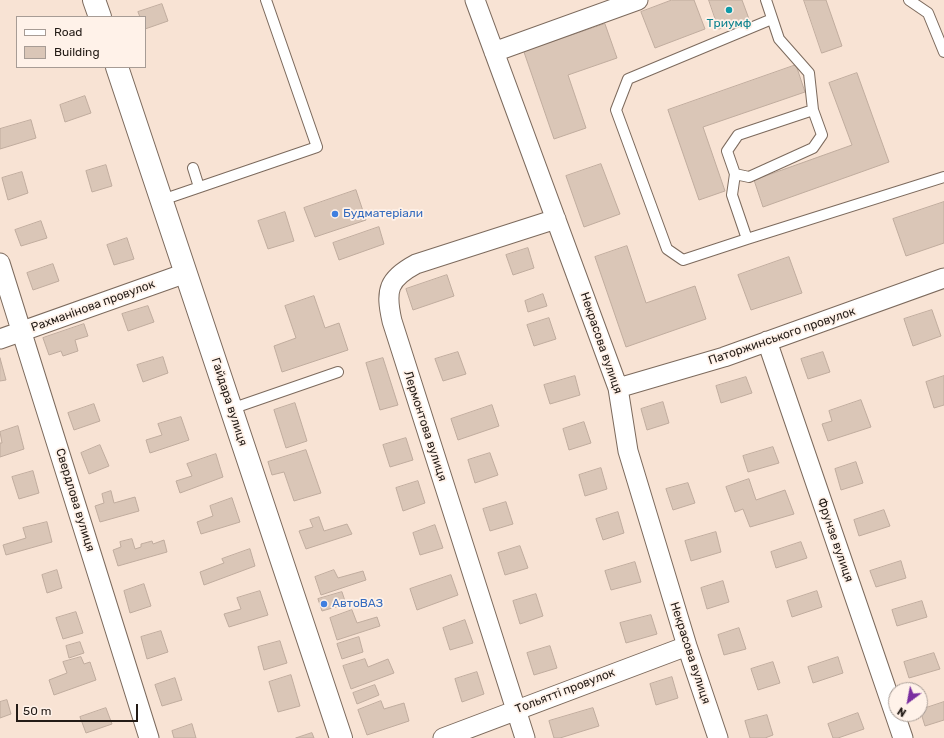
<!DOCTYPE html>
<html>
<head>
<meta charset="utf-8">
<style>
  body { margin:0 }
  #map { position:relative; width:944px; height:738px; overflow:hidden; background:#f8e3d4; font-family:Rubik,sans-serif }
  canvas { display:block }
  .legend { position:absolute; left:16px; top:16px; width:130px; height:52px; box-sizing:border-box; background:#fff2e9; border:1px solid #a79c95; margin:0; padding:5px 7px; list-style:none; font-size:12px; color:#231b16 }
  .legend li { display:flex; align-items:center; gap:8px; height:20px }
  .legend b { width:20px; border:1px solid #a79c95 }
  .north { position:absolute; left:888px; top:682px; width:40px; height:40px; box-sizing:border-box; background:#fff2e9; border:1px solid #a79c95; border-radius:50%; rotate:212deg; font-size:11px; font-weight:700; line-height:16px; text-align:center; color:#231b16 }
  .north::after { content:''; display:block; margin:auto; width:14px; height:18px; background:#7a2ea0; clip-path:polygon(50% 0,100% 100%,50% 72%,0 100%) }
  .scale { position:absolute; left:16px; top:704px; width:122px; height:18px; box-sizing:border-box; border:2px solid #231b16; border-top:0; padding-left:5px; font-size:12px; line-height:14px; white-space:nowrap; color:#231b16; -webkit-text-stroke:3px #fff2e9; paint-order:stroke }
</style>
</head>
<body>
<div id="map">
<canvas width="944" height="738"></canvas>
<ul class="legend">
<li><b style="height:5px;background:#fff"></b>Road</li>
<li><b style="height:11px;background:#dac6b7"></b>Building</li>
</ul>
<div class="north">N</div>
<div class="scale">50 m</div>
</div>
<script>
const c = document.querySelector('canvas').getContext('2d');
c.lineJoin = 'round';
function paint(path, color) {
  c.fillStyle = color;
  c.fill(path, 'evenodd');
}
function strokePath(path, color, width, dash) {
  c.strokeStyle = color;
  c.lineWidth = width;
  c.lineCap = dash ? 'butt' : 'round';
  c.setLineDash(dash || []);
  c.stroke(path);
}
function write(font, color, halo, rows, align = 'center') {
  c.font = font + ' Rubik,sans-serif';
  c.lineWidth = 3.5;
  c.setLineDash([]);
  c.textBaseline = 'middle';
  c.strokeStyle = halo;
  c.fillStyle = color;
  for (const [text, x, y, turn = 0] of rows) {
    c.save();
    c.translate(x, y);
    c.rotate((+turn || 0) * Math.PI / 180);
    c.textAlign = isNaN(turn) ? turn : align;
    if (halo) c.strokeText(text, 0, 0);
    c.fillText(text, 0, 0);
    c.restore();
  }
}
const building = new Path2D(`
  M672,0H694L705,29L655,48L641,12Z
  M709,0H742L749,19L719,29Z
  M804,0H826L842,46L822,53Z
  M162,4L168,21L145,29V17H140L138,12Z
  M605,24L617,58L568,75L586,128L554,139L524,52Z
  M796,65L805,92L703,127L725,191L699,200L668,110Z
  M857,73L889,162L763,207L754,180L852,145L829,83Z
  M85,96L91,113L65,122L60,105Z
  M31,120L36,138L0,149V129Z
  M601,164L620,214L584,227L566,176Z
  M106,165L112,186L92,192L86,171Z
  M22,172L28,193L8,200L2,178Z
  M356,190L366,220L315,237L304,208Z
  M944,202V243L906,256L893,219Z
  M285,212L294,241L268,249L258,221Z
  M41,221L47,238L21,246L15,230Z
  M379,227L384,244L339,260L333,243Z
  M127,238L134,259L114,265L107,245Z
  M627,246L646,303L695,286L706,319L626,347L595,257Z
  M528,248L534,268L513,275L506,255Z
  M789,257L802,293L751,310L738,275Z
  M53,264L59,281L33,290L27,273Z
  M447,275L454,296L413,310L406,289Z
  M543,294L547,306L528,312L525,301Z
  M314,296L325,328L339,323L348,350L282,372L274,346L296,338L285,306Z
  M148,306L154,322L128,331L122,314Z
  M932,310L941,336L913,346L904,319Z
  M549,318L556,339L534,346L527,325Z
  M84,324L88,336L75,340L78,351L63,356L61,351L49,355L43,338Z
  M458,352L466,374L443,381L435,359Z
  M823,352L830,372L808,379L801,359Z
  M163,357L168,373L143,382L137,365Z
  M0,358L6,380L0,381Z
  M383,358L398,405L380,410L366,363Z
  M575,376L580,395L550,404L544,385Z
  M944,376V405L934,408L926,382Z
  M746,377L752,393L721,403L716,386Z
  M861,400L871,427L828,441L822,424L832,421L829,411Z
  M663,402L669,423L647,430L641,409Z
  M295,403L307,441L286,448L274,410Z
  M94,404L100,421L74,430L68,413Z
  M492,405L499,426L458,440L451,419Z
  M181,417L189,440L150,453L146,440L162,435L158,424Z
  M584,422L591,443L569,450L563,429Z
  M18,426L24,449L0,457V443H2L0,432Z
  M406,438L413,460L390,467L383,445Z
  M100,445L109,466L89,474L81,453Z
  M773,447L779,463L748,472L743,456Z
  M306,450L321,493L294,501L284,472L272,475L268,462Z
  M490,453L498,475L475,483L468,460Z
  M216,454L223,477L180,493L176,481L192,476L187,464Z
  M856,462L863,483L841,490L835,469Z
  M601,468L607,489L585,496L579,475Z
  M33,471L39,493L19,499L12,477Z
  M749,479L756,500L785,490L794,514L750,527L743,509L735,512L726,487Z
  M418,481L425,503L403,511L396,488Z
  M688,483L695,503L673,510L666,489Z
  M111,491L114,503L135,497L139,511L100,522L95,506L104,503L102,494Z
  M232,498L240,522L201,534L197,522L213,516L210,506Z
  M506,502L513,524L490,531L483,509Z
  M884,510L890,526L859,536L854,520Z
  M618,512L624,533L603,540L596,519Z
  M319,517L324,531L347,524L352,534L306,549L299,531L313,527L310,520Z
  M47,522L52,542L6,555L3,545L26,538L23,528Z
  M435,525L443,548L420,555L413,533Z
  M716,532L721,552L691,561L685,541Z
  M132,539L135,549L141,547V544L152,541L153,544L164,540L167,552L118,566L113,550L121,547L120,542Z
  M801,542L807,558L776,568L771,552Z
  M520,546L528,568L505,575L498,553Z
  M250,549L255,566L204,585L200,572L224,563L222,559Z
  M901,561L906,578L876,587L870,571Z
  M635,562L641,582L611,590L605,571Z
  M57,570L62,588L47,593L42,575Z
  M334,570L338,578L363,571L366,580L321,595L315,577Z
  M451,575L458,595L417,610L410,589Z
  M723,581L729,602L707,609L701,588Z
  M144,584L151,606L130,613L124,591Z
  M260,591L268,615L229,627L224,614L241,609L237,598Z
  M817,591L822,607L792,617L787,601Z
  M342,592L346,604L322,611L318,599Z
  M536,594L543,616L520,624L513,601Z
  M922,601L927,617L897,626L892,610Z
  M352,610L357,623L377,617L380,626L337,640L330,618Z
  M76,612L83,633L63,639L56,618Z
  M651,615L657,634L626,643L620,623Z
  M465,620L473,643L450,650L443,628Z
  M739,628L746,649L724,655L718,635Z
  M161,631L168,652L147,659L141,637Z
  M359,637L363,652L342,659L337,644Z
  M280,641L287,663L264,670L258,647Z
  M80,642L84,653L69,658L66,646Z
  M550,646L557,668L534,675L527,653Z
  M934,653L940,669L909,678L904,662Z
  M81,657L84,664L90,662L96,680L54,695L49,680L67,673L63,662Z
  M838,657L843,673L813,683L808,667Z
  M365,659L368,667L388,659L394,673L351,689L343,666Z
  M773,662L780,683L758,690L751,669Z
  M477,672L484,694L462,702L455,679Z
  M291,675L300,706L278,712L269,682Z
  M672,677L678,698L656,705L650,684Z
  M175,678L182,700L162,706L155,685Z
  M375,685L379,695L357,704L353,693Z
  M7,700L11,714L0,718V702Z
  M381,701L384,709L404,703L409,721L367,735L358,710Z
  M944,702V720L925,726L920,710Z
  M106,708L112,724L86,733L80,717Z
  M593,708L599,726L560,738H554L549,721Z
  M858,713L864,729L838,738H833L828,724Z
  M767,715L773,735L765,738H750L745,721Z
  M192,724L196,738H174L172,731Z
  M312,733L314,738H296Z`);
paint(building, '#dac6b7');
strokePath(building, '#c0ac9e', 1);
const service = new Path2D(`
  M766,0L779,39L809,73L813,110L822,135L813,148L749,177L735,174L727,151L738,135L813,110
  M909,0L928,13L944,52
  M193,168L199,187
  M735,174L732,195L747,239L944,177
  M162,200L317,147L266,0
  M747,239L683,260L667,249L616,110L628,79L772,19
  M231,409L338,372`);
const minor = new Path2D(`
  M475,0L618,388L628,451L687,646L718,738
  M494,52L638,0
  M0,263L149,738
  M0,339L186,273
  M767,341L903,738
  M618,388L724,357L944,278
  M443,738L687,646
  M525,738L392,321C385,290 388,279 416,264L556,219`);
const tertiary = new Path2D(`
  M94,0L100,17
  M117,67L341,738`);
strokePath(service, '#7c6a5d', 12);
strokePath(minor, '#7c6a5d', 21);
strokePath(tertiary, '#7c6a5d', 24);
strokePath(service, '#fff', 10);
strokePath(minor, '#fff', 19);
strokePath(tertiary, '#fff', 22);
for (const [x, y, r, color] of [
  [729,10,4,"#0f9aa8"],
  [335,214,4,"#3f7fe0"],
  [324,604,4,"#3f7fe0"]
]) {
  const dot = new Path2D();
  dot.arc(x, y, r, 0, 2 * Math.PI);
  c.fillStyle = color;
  c.fill(dot);
  strokePath(dot, '#fff2e9', 1.5);
}
write('12px', '#0d838f', '#fff2e9', [
  ["Триумф",729,24]
]);
write('12px', '#366cbe', '#fff2e9', [
  ["Будматеріали",343,214],
  ["АвтоВАЗ",332,604]
], 'left');
write('12px', '#231b16', '#fff2e9', [
  ["Рахманінова провулок",93,306,-20],
  ["Паторжинського провулок",782,336,-19],
  ["Некрасова вулиця",601,343,71],
  ["Гайдара вулиця",229,402,72],
  ["Лермонтова вулиця",425,426,72],
  ["Свердлова вулиця",75,500,73],
  ["Фрунзе вулиця",835,540,71],
  ["Некрасова вулиця",690,653,72],
  ["Тольятті провулок",565,691,-21]
]);
</script>
</body>
</html>
